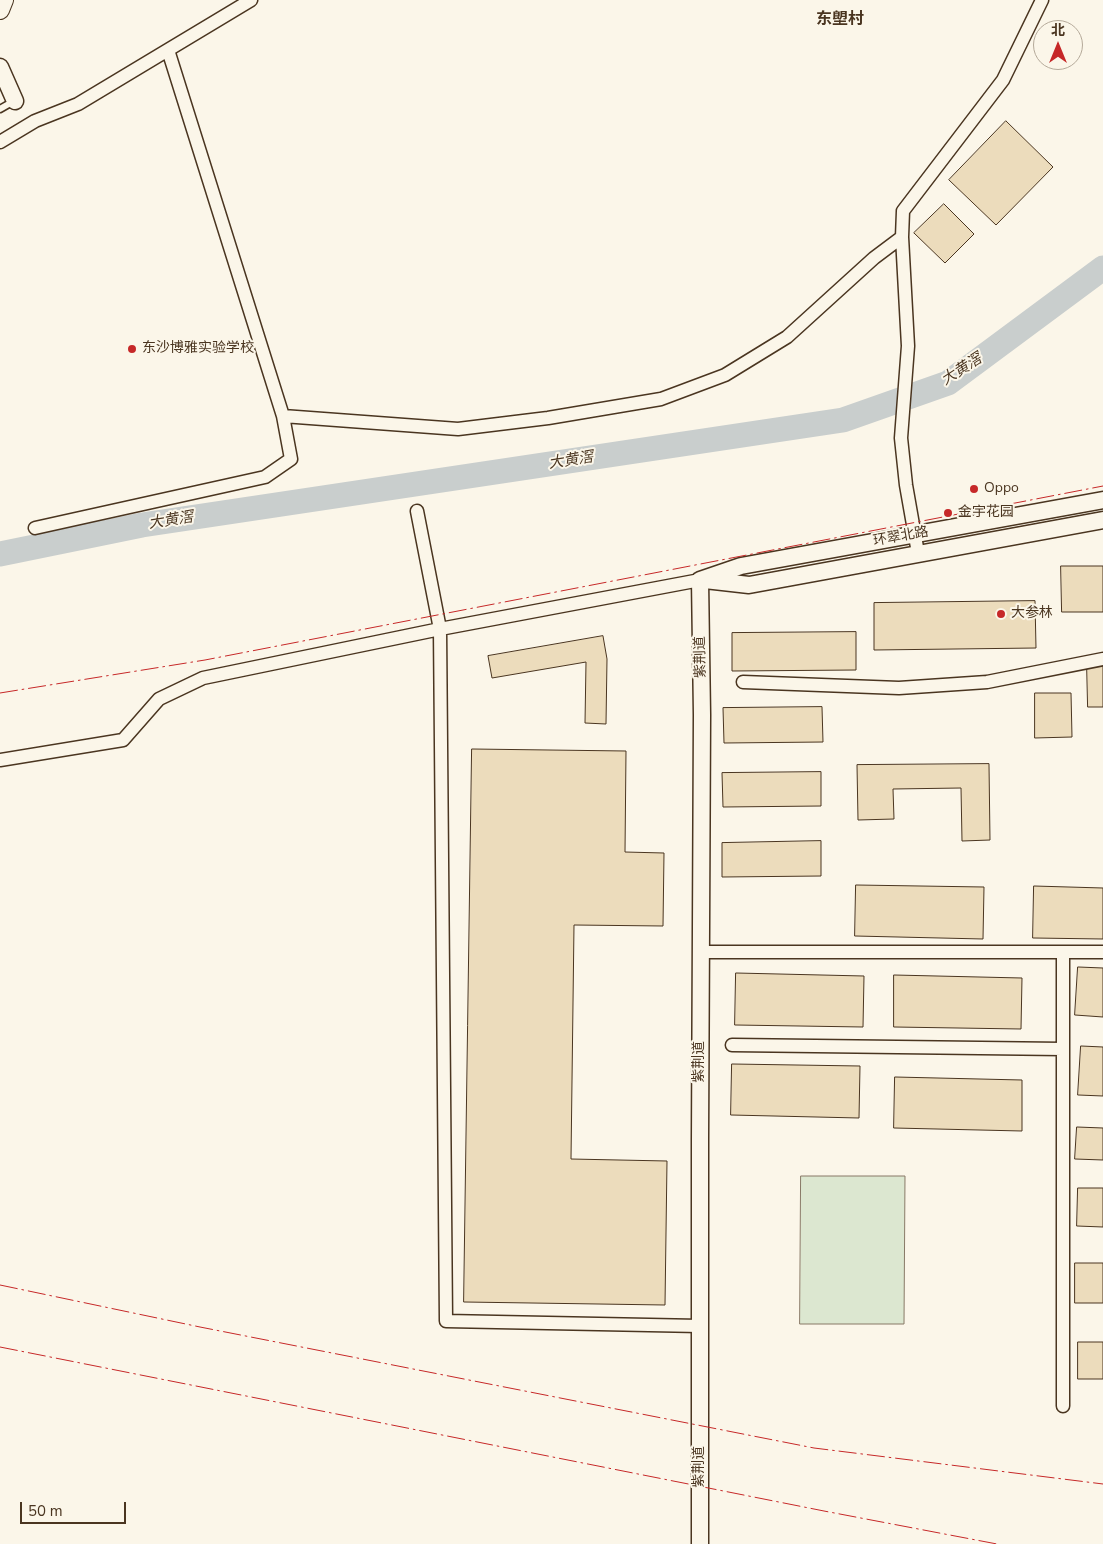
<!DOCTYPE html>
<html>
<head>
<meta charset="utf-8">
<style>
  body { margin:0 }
  #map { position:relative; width:1103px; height:1544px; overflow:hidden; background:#fbf6e9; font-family:"Nunito Sans","Noto Sans SC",sans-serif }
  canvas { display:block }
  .north { position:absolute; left:1033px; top:20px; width:50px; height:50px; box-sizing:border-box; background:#fbf6e9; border:1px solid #b4a999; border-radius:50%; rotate:0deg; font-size:14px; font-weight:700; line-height:20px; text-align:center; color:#4a3520 }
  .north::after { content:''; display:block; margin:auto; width:18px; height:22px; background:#c62828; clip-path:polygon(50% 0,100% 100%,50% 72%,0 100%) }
  .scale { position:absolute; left:20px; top:1502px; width:106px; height:22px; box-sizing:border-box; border:2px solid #4a3520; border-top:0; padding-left:6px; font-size:15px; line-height:18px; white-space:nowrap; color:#4a3520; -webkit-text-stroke:4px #fbf6e9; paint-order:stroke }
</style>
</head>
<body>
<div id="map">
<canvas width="1103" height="1544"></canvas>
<div class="north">北</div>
<div class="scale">50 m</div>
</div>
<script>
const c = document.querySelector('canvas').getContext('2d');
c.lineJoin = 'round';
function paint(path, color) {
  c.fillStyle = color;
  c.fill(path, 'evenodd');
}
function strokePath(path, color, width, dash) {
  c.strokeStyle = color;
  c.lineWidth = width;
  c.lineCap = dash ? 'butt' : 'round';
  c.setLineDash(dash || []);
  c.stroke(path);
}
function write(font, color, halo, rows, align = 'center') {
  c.font = font + ' "Nunito Sans","Noto Sans SC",sans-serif';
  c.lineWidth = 4;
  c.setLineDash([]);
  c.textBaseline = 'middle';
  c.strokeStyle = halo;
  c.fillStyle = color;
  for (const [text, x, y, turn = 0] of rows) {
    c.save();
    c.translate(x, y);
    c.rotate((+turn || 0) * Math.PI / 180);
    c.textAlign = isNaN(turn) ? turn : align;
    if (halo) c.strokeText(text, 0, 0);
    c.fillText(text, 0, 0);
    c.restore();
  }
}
const green = new Path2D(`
  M801,1176H905L904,1324H800Z`);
paint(green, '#dce7d0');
strokePath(green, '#887966', 1);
strokePath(new Path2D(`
  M0,554L142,525L843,420L948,383L1103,268`), '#c9cecd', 25);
const building = new Path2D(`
  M1006,121L1053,167L996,225L949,180Z
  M944,204L974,234L945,263L914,233Z
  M1061,566H1103V612H1062Z
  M1035,601L1036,648L874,650V603Z
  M856,632V670L732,671V633Z
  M603,636L607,659L606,724L585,723L586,662L492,678L488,656Z
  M1087,665H1103V707H1088Z
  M1035,693H1071L1072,737L1035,738Z
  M822,707L823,742L724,743L723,708Z
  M472,749L626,751L625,852L664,853L663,926L574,925L571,1159L667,1161L665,1305L464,1302Z
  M989,764L990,840L962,841L961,788L893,789L894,819L858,820L857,765Z
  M821,772V806L723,807L722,773Z
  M821,841V876L722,877V843Z
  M856,885L984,887L983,939L855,936Z
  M1034,886L1103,888V939L1033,938Z
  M1078,967L1103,968V1017L1075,1015Z
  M736,973L864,976L863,1027L735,1025Z
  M894,975L1022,978L1021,1029L894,1027Z
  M1081,1046L1103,1047V1096L1078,1095Z
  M732,1064L860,1066L859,1118L731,1115Z
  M895,1077L1022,1080V1131L894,1128Z
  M1077,1127L1103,1128V1160L1075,1159Z
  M1078,1188H1103V1227L1077,1226Z
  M1075,1263H1103V1303H1075Z
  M1078,1342H1103V1379H1078Z`);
paint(building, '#ecdcbc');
strokePath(building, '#4a3520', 1);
const service = new Path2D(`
  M0,109L14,101`);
const minor = new Path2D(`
  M0,142L35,121L78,104L251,0
  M283,416L458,429L548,418L661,399L725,375L787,337L874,258L902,237
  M417,511L440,629L446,1321L700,1326
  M35,528L265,477L291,459L283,416L168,50
  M918,553L906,485L901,438L908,346L902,237L903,211L1003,80L1042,0
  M743,682L899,688L987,682L1103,659
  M0,760L123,740L159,699L203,678L440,629L700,580
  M701,952H1103
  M1063,953V1406
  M732,1045L1063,1049`);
const tertiary = new Path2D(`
  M0,67L15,101
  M700,580L741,566L1103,500
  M705,580L749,585L1103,520
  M700,1544V1138L702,715L700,580`);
const secondary = new Path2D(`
  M0,10L4,0`);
strokePath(service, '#4a3520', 9);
strokePath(minor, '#4a3520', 15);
strokePath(tertiary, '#4a3520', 19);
strokePath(secondary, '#4a3520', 20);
strokePath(service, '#fbf6e9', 6);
strokePath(minor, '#fbf6e9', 12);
strokePath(tertiary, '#fbf6e9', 16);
strokePath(secondary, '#fbf6e9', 18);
strokePath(new Path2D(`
  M0,693L205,660L1103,486
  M0,1285L200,1327L814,1448L1103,1484
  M0,1347L824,1511L997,1544`), '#c62828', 1, [18, 4, 2.5, 4]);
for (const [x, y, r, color] of [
  [132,349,5,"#c62828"],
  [974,489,5,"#c62828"],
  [948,513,5,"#c62828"],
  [1001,614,5,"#c62828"]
]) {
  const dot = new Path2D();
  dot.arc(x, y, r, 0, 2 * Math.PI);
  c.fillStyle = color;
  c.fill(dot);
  strokePath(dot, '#fbf6e9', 2);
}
write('14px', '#4a3520', '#fbf6e9', [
  ["东沙博雅实验学校",142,349],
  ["Oppo",984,489],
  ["金宇花园",958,513],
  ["大参林",1011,614]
], 'left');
write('14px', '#4a3520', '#fbf6e9', [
  ["环翠北路",901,537,-10],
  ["紫荆道",701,657,-91],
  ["紫荆道",700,1062,-90],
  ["紫荆道",700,1467,-90]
]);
write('italic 15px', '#4a3520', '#fbf6e9', [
  ["大黄滘",962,370,-33],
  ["大黄滘",571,461,-9],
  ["大黄滘",171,521,-9]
]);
write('bold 16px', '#4a3520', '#fbf6e9', [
  ["东塱村",840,20]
]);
</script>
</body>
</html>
